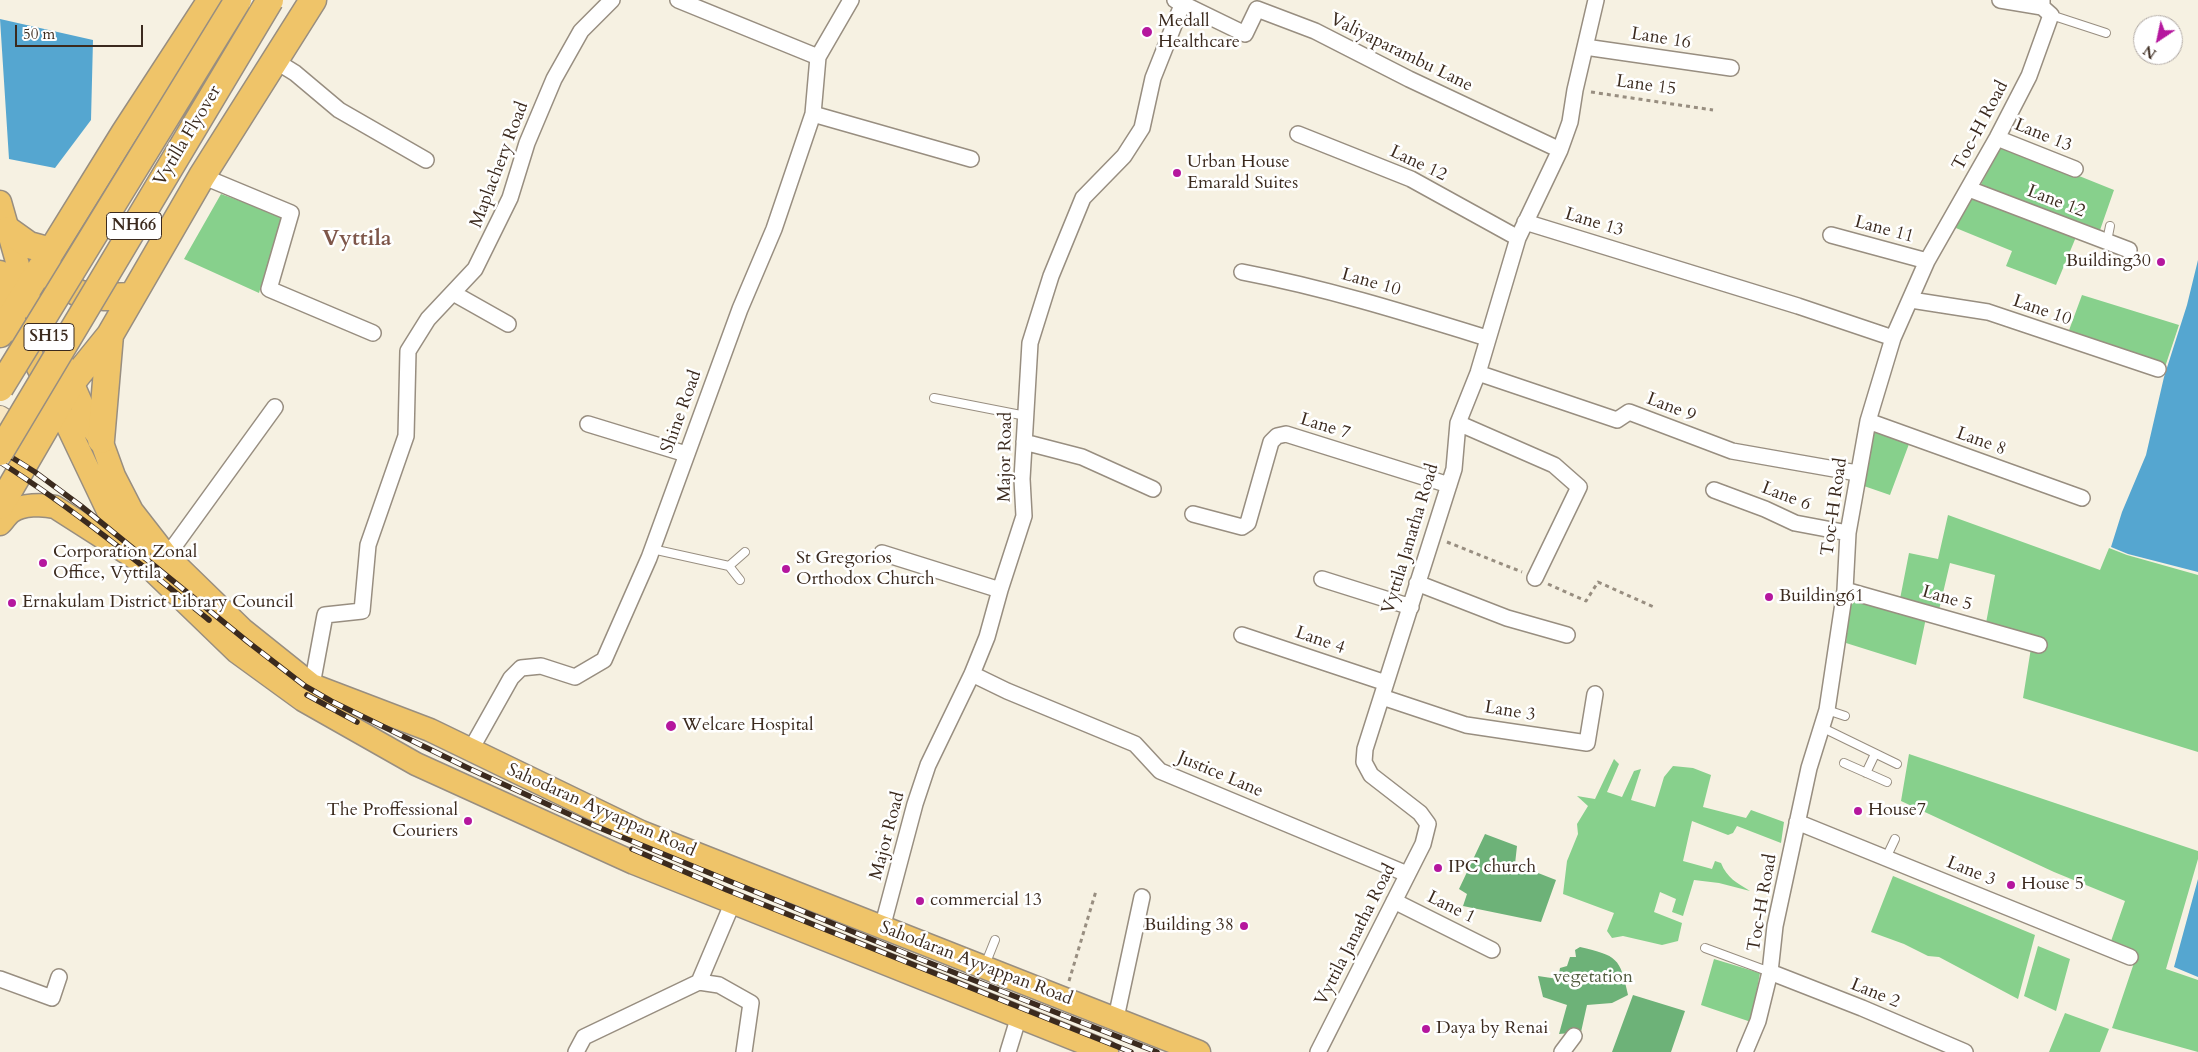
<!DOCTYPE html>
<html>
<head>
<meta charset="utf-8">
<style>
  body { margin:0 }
  #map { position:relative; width:2198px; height:1052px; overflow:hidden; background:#f6f1e2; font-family:Cardo,serif }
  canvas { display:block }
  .north { position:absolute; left:2133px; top:15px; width:50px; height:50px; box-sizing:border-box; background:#fff; border:1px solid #b1aaa5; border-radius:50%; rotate:214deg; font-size:14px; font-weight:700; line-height:20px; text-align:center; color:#3b2a1e }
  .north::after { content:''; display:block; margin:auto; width:18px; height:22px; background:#b5179e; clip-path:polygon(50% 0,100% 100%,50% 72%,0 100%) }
  .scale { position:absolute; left:15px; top:25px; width:128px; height:22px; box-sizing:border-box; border:2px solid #3b2a1e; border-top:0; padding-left:6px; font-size:15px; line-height:18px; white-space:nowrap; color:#3b2a1e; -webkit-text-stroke:4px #fff; paint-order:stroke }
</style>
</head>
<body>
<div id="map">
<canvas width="2198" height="1052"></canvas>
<div class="north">N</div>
<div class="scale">50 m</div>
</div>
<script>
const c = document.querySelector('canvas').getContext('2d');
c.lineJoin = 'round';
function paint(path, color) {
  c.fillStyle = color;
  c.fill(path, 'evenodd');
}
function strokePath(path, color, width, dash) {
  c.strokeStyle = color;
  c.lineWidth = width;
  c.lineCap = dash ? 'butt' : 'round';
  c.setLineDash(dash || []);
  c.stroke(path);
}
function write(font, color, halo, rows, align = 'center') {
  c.font = font + ' Cardo,serif';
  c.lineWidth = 5;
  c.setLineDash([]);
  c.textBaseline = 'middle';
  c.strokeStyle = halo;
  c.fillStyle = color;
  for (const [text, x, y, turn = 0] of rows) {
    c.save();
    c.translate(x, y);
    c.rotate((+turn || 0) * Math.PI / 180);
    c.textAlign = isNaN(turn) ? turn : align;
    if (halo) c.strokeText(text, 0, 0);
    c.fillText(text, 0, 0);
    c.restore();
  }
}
paint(new Path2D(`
  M2002,145L2114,190L2099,233L1979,188Z
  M221,194L282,216L259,293L184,259Z
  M1972,196L2076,237L2056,285L2006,266L2012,251L1951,226Z
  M2082,295L2179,325L2165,367L2068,333Z
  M1877,432L1909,444L1890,495L1861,485L1869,435Z
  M1948,515L2100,570L2109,548L2127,555L2198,575V752L2023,698L2031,648L1986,623L1995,575L1950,563L1939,610L1900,599L1909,553L1938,559Z
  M1864,600L1926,618L1916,665L1846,643L1850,606L1856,601Z
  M1909,754L2198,851V859L2166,969L2198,980V1052L2112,1028L2137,954L2110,944L2125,901L2054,872L1901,801Z
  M1614,759L1619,764L1607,792L1622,797L1634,771L1641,769L1631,800L1655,807L1664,777L1673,766L1693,768L1711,775L1703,807L1746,818L1751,810L1784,822L1781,843L1737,826L1733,833L1728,835L1692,821L1683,861L1712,869L1715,861L1721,863C1727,878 1737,883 1750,891L1719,883L1694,880L1683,916L1672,912L1676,899L1660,892L1654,912L1682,923L1678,941L1662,945L1623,936L1612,938L1607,931L1614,913L1563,894L1567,861L1578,834L1577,824L1588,806L1577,796L1595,799Z
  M1893,876L2035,935L2018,999L1939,957L1928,956L1904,944L1871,932Z
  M2038,946L2070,959L2056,1011L2024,996Z
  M1714,959L1760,973L1751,1022L1701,1005Z
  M2065,1013L2109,1029L2100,1052H2049Z`), '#87d08c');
paint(new Path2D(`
  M1485,834L1517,846L1515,864L1556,880L1541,922L1463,906L1467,894L1459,889Z
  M1580,947C1617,956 1620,957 1628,995L1612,1003L1587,1005L1581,1032L1559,1034L1567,1005L1543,997L1538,976L1558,979L1560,968L1567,966L1570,957H1576L1575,950Z
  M1633,995L1685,1011L1671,1052H1612Z`), '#6db278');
paint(new Path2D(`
  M0,19L93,40L91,120L55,168L9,159Z
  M2198,260V572L2128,554L2111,547L2122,512L2146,455L2164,377L2187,305Z
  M2198,879V977L2174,967Z`), '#55a6d0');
const lane = new Path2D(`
  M2051,15L2106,33
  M2107,241L2110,226
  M934,398L1026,416
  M652,549L729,566L740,580
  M729,566L745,552
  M1827,710L1845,716
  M1821,727L1897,764
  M1844,763L1887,782
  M1866,773L1875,754
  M1886,858L1895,839
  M1705,948L1770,972
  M985,965L995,940`);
const street = new Path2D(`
  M678,0L818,57
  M1175,0L1245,34L1257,9L1315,31L1409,79L1560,150
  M2000,0L2042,7
  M1585,47L1731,68
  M274,60L295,73L339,110L426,160
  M813,114L971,159
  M1298,134L1411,179L1518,238
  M1997,138L2075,169
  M202,176L291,213L269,289L373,333
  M1969,189L2129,250
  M1525,222L1798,306L1893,338
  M1831,235L1927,261
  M1242,272C1326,288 1406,313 1487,338
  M453,293L508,324
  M1911,300L1988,312L2158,369
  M1478,373L1617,420L1629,412L1732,451L1857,473
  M1868,421L2082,498
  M1458,423L1554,465L1579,487L1535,578
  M588,424L686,454
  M1024,442L1082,457L1153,489
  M1714,490L1765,509L1795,523L1848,533
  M1193,514L1242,527L1248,523L1271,442L1277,436L1286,434L1449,485
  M882,553L1000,590
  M167,556L275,407
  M1322,579L1411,607
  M1417,583L1507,618L1567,635
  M1845,590L2039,645
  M1242,635L1386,683
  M972,674L1007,691L1135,744L1160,771L1407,874
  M312,685L325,615L362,611L368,545L406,436L408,351L428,319L475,269L510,198L527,143L554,79L581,31L612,0
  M1382,697L1466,725L1587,743L1595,694
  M470,751L511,678L521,668L541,666L575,677L604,660L649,558L740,309L774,229L813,114L818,57L851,0
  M1797,822L2130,957
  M1394,901L1492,950
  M882,928L915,804L928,765L972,674L987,637L1000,590L1024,516L1022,479L1030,343L1051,276L1083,198L1124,156L1142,128L1153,78L1184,0
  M1770,972L1862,1008L1965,1052
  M0,979L52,998L59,977
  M699,982L719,985L751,1003L744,1052
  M1116,1018L1142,897
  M576,1052L584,1037L699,982L733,902
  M1008,1052L1019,1016
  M1318,1052L1423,844L1428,824L1420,813L1371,775L1364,762L1365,749L1454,469L1458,423L1478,373L1518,238L1560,150L1570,122L1575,90L1596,0
  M1562,1052L1574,1036
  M1745,1052L1758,1021L1770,972L1775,926L1809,768L1827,710L1845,590L1848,533L1868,421L1893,338L1927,261L1997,138L2029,76L2051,15L2042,7V0`);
const secondary = new Path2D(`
  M0,416L28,433`);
const primary = new Path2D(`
  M0,202L26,293L72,382L92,428L101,440L114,476L132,511L167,556L242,629L312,685L430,730L641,832L1199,1052
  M0,272L11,316L58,406L108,511L139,554
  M0,524C3,521 7,515 11,512C22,504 43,504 55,507L149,567L237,652L303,700L416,764L634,863L1107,1052`);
const highway = new Path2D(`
  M8,230L29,245L51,251
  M50,269L55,280L80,294L105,297L132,296
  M0,334L125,132L211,0
  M101,440L110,335
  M0,506L72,382L110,335L202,176L313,0`);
strokePath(lane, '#988e80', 10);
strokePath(street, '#988e80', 18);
strokePath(secondary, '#988e80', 22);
strokePath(primary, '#988e80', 25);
strokePath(highway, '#988e80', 29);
strokePath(new Path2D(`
  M1591,92L1713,110
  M1447,542L1522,572
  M1548,584L1586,601L1598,582L1656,608
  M1069,981L1096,891`), '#988e80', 3, [4, 4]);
strokePath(lane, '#fff', 8);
strokePath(street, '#fff', 15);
strokePath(secondary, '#f9e7c3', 20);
strokePath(primary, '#efc469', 22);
strokePath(highway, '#efc469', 26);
const rail = new Path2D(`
  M0,450L35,472L81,506L248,642L305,686L331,701L470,769L595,826L912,956L1157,1052
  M0,462C74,509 142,565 209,620
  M307,695L357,722
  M632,849L727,890L1131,1052`);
strokePath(rail, '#3b2a1e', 5.5);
strokePath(rail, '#fff', 4, [11]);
const highwayBridge = new Path2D(`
  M0,388L238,0
  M0,452L270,0`);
strokePath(highwayBridge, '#988e80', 29, []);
strokePath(highwayBridge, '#efc469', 26);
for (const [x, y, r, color] of [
  [1147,32,6,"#b5179e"],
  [1177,173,5,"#b5179e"],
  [2161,262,5,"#b5179e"],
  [43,563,5,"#b5179e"],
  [786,569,5,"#b5179e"],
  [1769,597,5,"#b5179e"],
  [12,603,5,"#b5179e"],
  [671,726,6,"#b5179e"],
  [1858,811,5,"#b5179e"],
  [468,821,5,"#b5179e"],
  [1438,868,5,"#b5179e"],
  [2011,885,5,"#b5179e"],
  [920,901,5,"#b5179e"],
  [1244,926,5,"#b5179e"],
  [1426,1029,5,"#b5179e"]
]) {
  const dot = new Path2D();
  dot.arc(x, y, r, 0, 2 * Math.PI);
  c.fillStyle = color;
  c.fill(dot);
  strokePath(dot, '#fff', 2);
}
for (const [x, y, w] of [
  [134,226,55],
  [49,337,50]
]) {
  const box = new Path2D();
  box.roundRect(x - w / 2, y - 13.5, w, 27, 4);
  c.fillStyle = '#fff';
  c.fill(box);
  strokePath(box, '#3b2a1e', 1);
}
write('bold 16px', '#3b2a1e', null, [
  ["NH66",134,226],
  ["SH15",49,337]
]);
write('18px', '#3b2a1e', '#fff', [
  ["Medall",1158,22],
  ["Healthcare",1158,43],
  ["Urban House",1187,163],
  ["Emarald Suites",1187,184],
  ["Building30",2151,262,"right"],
  ["Corporation Zonal",53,553],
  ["Office, Vyttila",53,574],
  ["St Gregorios",796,559],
  ["Orthodox Church",796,580],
  ["Building61",1779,597],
  ["Ernakulam District Library Council",22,603],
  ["Welcare Hospital",682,726],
  ["The Proffessional",458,811,"right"],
  ["Couriers",458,832,"right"],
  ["House7",1868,811],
  ["IPC church",1448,868],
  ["House 5",2021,885],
  ["commercial 13",930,901],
  ["Building 38",1234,926,"right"],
  ["Daya by Renai",1436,1029]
], 'left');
write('18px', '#3b2a1e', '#fff', [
  ["Lane 16",1661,39,9],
  ["Valiyaparambu Lane",1401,53,26],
  ["Lane 15",1646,86,8],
  ["Toc-H Road",1981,126,-62],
  ["Vytilla Flyover",188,136,-59],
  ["Lane 13",2043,136,22],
  ["Lane 12",1418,164,25],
  ["Maplachery Road",500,165,-69],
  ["Lane 12",2056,202,21],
  ["Lane 13",1594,223,17],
  ["Lane 11",1884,230,15],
  ["Lane 10",1371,283,16],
  ["Lane 10",2042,311,19],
  ["Lane 9",1671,408,21],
  ["Shine Road",682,412,-70],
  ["Lane 7",1325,427,17],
  ["Lane 8",1981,442,20],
  ["Major Road",1006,457,-89],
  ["Lane 6",1786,497,21],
  ["Toc-H Road",1835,507,-82],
  ["Vyttila Janatha Road",1411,539,-73],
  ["Lane 5",1947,599,16],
  ["Lane 4",1320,641,19],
  ["Lane 3",1510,712,9],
  ["Justice Lane",1220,775,23],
  ["Sahodaran Ayyappan Road",601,811,24],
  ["Major Road",888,836,-75],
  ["Lane 3",1971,872,22],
  ["Toc-H Road",1763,903,-80],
  ["Lane 1",1451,908,26],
  ["Vyttila Janatha Road",1356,935,-63],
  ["Sahodaran Ayyappan Road",976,964,21],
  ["Lane 2",1875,994,22]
]);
write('18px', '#525c3f', '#fff', [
  ["vegetation",1593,978]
]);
write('bold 22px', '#7e5649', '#fff', [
  ["Vyttila",357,240]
]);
</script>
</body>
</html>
